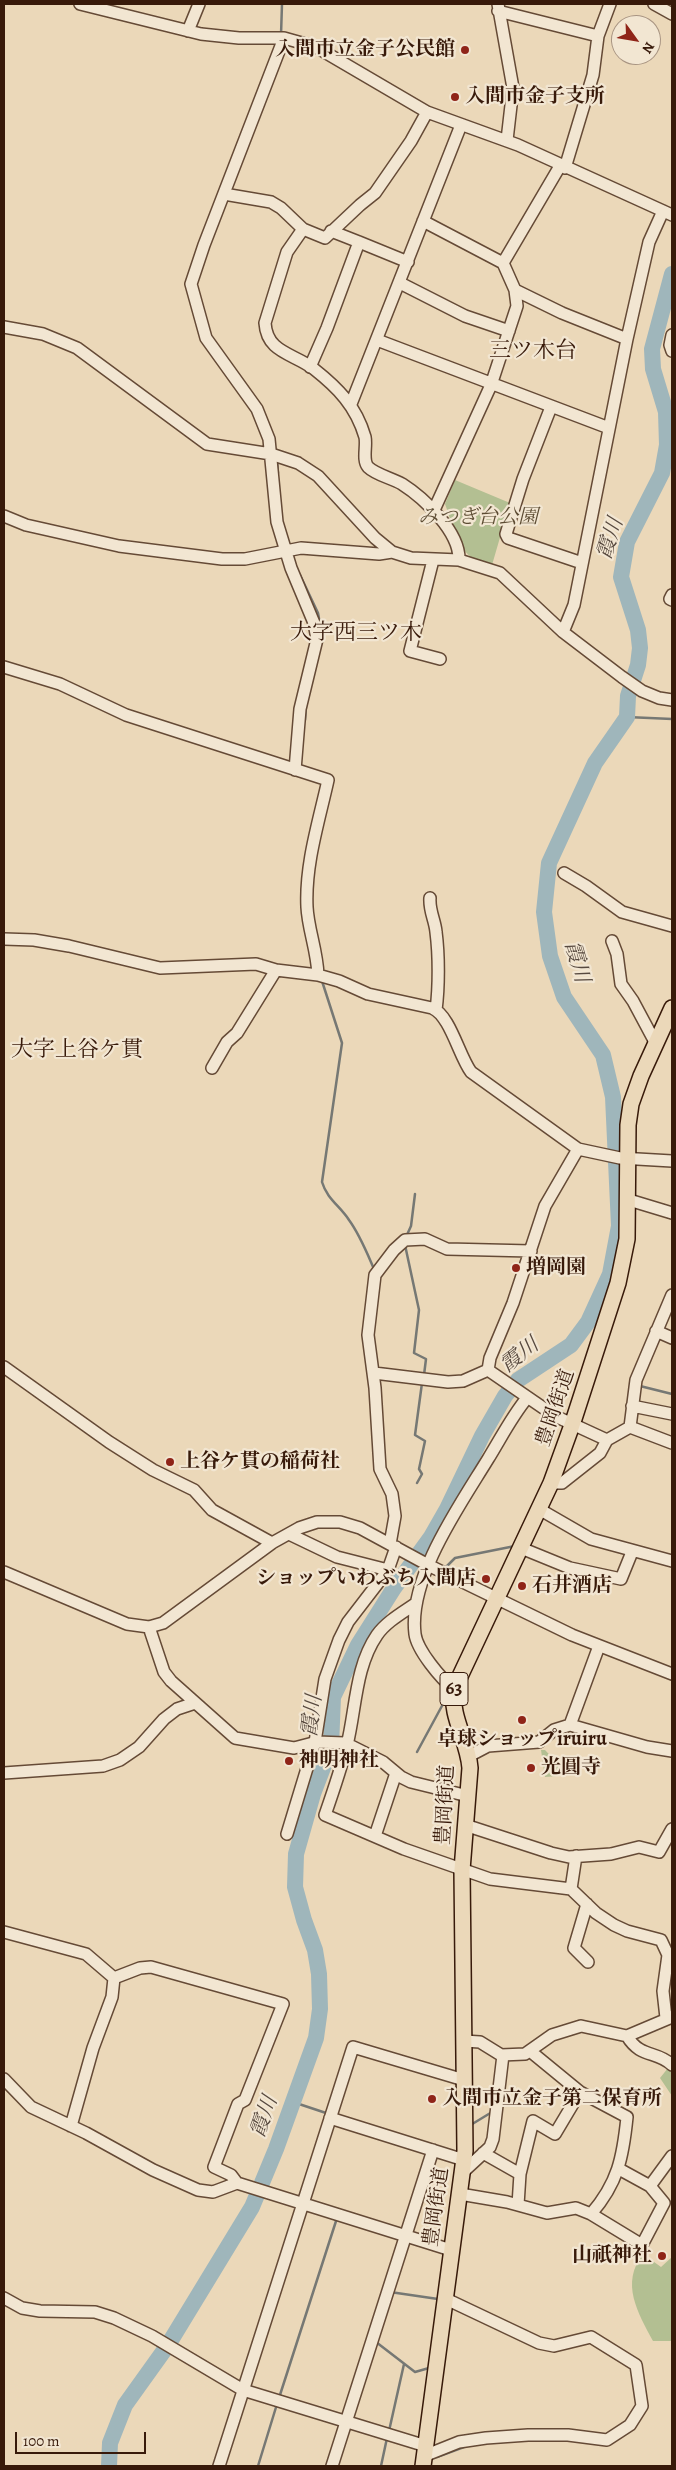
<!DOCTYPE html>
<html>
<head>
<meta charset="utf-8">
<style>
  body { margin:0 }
  #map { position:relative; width:676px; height:2470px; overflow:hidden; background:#ebd8b9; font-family:Alegreya,serif }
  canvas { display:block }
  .frame { position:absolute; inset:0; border:5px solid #381a0a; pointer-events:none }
  .north { position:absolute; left:611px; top:15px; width:50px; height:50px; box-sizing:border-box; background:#f2e6d2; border:1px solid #a89482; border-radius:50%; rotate:122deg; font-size:14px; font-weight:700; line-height:20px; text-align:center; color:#381a0a }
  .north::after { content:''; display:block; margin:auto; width:18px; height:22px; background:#8f2418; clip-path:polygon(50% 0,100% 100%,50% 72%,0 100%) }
  .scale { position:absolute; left:15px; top:2432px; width:131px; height:22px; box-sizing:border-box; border:2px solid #381a0a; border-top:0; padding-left:6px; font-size:15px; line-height:18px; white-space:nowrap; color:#381a0a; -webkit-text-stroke:4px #f2e6d2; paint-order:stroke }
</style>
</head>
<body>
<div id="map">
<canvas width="676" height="2470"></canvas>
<div class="frame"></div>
<div class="north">N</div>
<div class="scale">100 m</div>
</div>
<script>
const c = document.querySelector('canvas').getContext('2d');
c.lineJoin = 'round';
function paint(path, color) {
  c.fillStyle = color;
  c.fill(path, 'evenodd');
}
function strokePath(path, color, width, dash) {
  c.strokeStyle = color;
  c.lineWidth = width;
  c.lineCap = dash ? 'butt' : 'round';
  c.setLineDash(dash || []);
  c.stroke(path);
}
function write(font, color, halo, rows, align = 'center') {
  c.font = font + ' Alegreya,"Noto Serif JP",serif';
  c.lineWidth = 4.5;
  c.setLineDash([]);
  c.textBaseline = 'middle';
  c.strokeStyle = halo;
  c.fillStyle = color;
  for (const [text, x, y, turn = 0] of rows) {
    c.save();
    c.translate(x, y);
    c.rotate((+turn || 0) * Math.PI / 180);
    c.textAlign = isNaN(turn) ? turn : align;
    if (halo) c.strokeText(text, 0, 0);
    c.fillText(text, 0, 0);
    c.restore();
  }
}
paint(new Path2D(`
  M455,480L510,503L492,565C458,561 455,531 445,504Z
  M541,1750H545L561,1767L559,1776L545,1777Z
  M672,2063V2096L660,2078Z
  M643,2254L661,2267L672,2257V2341H653C638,2313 620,2283 643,2254Z`), '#b3bf92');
strokePath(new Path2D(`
  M281,35L282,4
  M277,461L278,473
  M300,575L318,613L322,635
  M627,717L672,719
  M305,720L306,706
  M322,981L342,1043L322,1182C327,1199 340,1206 349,1220C360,1235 367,1253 374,1269
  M406,1237L411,1226L415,1194
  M405,1245L419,1310L414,1353L426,1359L424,1375
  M640,1386L672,1394
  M417,1483L422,1474L419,1469L425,1441L415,1435L422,1383
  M446,1567L455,1558L515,1546
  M417,1752L443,1704
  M293,2102L329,2114
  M469,2126L492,2112
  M390,2292L438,2299
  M376,2342L415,2372L429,2368
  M279,2398L337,2218
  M389,2431L404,2364
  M437,2457L464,2447
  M258,2466L277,2404
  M381,2466L387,2438`), '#767874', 2.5);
strokePath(new Path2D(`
  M109,2466L110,2443L125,2405L168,2345L252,2207L276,2149L316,2038L320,2009L319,1974L315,1950L304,1920L295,1887L296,1854L313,1794L331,1747L333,1697L358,1645L394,1588L431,1537L447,1509L482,1436L505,1396L518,1380L571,1345L588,1322L610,1274L619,1226L613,1097L603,1055L564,997L550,956L544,912L549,863L595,763L627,717L628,696L638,665L640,648L638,630L621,577L627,542L662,473L667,445L666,412L653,369L652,349L672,274`), '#9fb6bb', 16);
const minor = new Path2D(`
  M80,4L201,34L239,38H284L316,47L427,112L518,145L672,215
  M498,4L513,88L507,140
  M654,4L672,14
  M498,11L598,36
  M188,31L199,4
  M284,38L204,245L191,284L206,338L257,409L269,439L277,522L291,568L314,623L317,639L300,709L295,770
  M565,168L593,75L598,36L610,4
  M224,194L271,202L281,208L303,229L325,238L360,205L375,193L411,141L427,112
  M423,221L503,263
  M303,229L287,252L265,323C267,353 293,353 314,369C338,388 356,406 365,437C367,446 362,460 368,467C376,475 392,478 402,484C424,498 460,532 459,560
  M331,231L359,242
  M400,283L465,316L509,331
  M515,290L562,313L627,339
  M4,327L43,334L77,348L207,444L271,454L298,463L318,476L375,538L392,552L411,558L459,560L500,573L563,632L622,677L642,691L659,698L672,700
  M672,335L670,345L672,351
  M377,340L609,428
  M310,367L327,328L359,242L408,262
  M351,404L461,125
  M551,407L523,479L506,534L508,538L582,563
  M434,510L491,385L517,306L515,290L503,263L560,166
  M4,516L26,525L119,546L222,559H245L301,548L379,554L392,552
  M433,560L410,651L440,659
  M672,595L670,599L672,600
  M563,632L574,605L627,339L649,242L663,211
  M4,667L60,684L126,715L328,780C319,821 305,864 307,907C308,929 317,950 318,975
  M564,873L586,886L622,912L672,926
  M430,898C429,911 435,920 436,932C439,955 439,987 436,1010
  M4,939L34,940L69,946L160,968L256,964L276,970L318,975L339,981L368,994L432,1008C450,1015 459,1056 471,1072L578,1149L620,1158L672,1161
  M612,941L617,954L621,984L633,1001L656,1044
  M212,1068L227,1042L237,1033L276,970
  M629,1200L672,1213
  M656,1331L672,1338
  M4,1367L109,1442L153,1470L194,1490L212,1510L272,1543
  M488,1370L490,1358L513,1303L545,1206L578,1149
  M488,1370L555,1416L607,1440
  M374,1373L448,1382L463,1381L488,1370
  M632,1406L672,1414
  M630,1427L636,1380L672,1295
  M630,1427L672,1443
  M551,1483H562L600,1453L607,1440L630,1427
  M539,1509L591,1539L672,1561
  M289,1534L337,1557L388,1570
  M390,1544L395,1516L392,1494L380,1469L375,1388L368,1335L375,1275L394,1250L405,1240L425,1239L447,1249L531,1251
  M521,1548L570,1568L621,1579L632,1552
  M4,1572L127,1624L149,1627L163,1623L272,1543L299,1528L317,1522H340L360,1528L430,1566L572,1635L672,1674
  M415,1604C402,1613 386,1622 377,1635C355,1667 356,1709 347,1745C341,1769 333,1792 325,1815L404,1849L490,1879L571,1889L596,1913L614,1925L627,1931L661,1940L668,1955L663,1991L666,2018
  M149,1627L164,1672L171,1681L235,1738L294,1748L317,1742L345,1743L383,1762L401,1777L411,1782L468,1796
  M454,1689C441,1679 417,1650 415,1634C408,1578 460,1505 488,1459C501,1438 512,1416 527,1398
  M570,1725L599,1646
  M469,1756L488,1746L539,1742L554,1730L570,1725L647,1747L672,1751
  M4,1773L103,1766L120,1760L139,1747L164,1719L177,1709L195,1703
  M465,1825L551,1853L569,1857L611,1854L639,1847L659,1852L672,1829
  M287,1834L315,1742L325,1679L339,1640L348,1622L388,1570L396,1547
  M375,1836L396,1773
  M571,1889L576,1856
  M587,1904L574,1948L588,1962
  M4,1932L86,1954L114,1978L140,1968L151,1967L283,2004L245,2100L238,2104L214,2167L231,2175L237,2183
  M627,2036C641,2059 656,2050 672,2065
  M464,2041L480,2042L501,2055L525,2054L552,2035L581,2026L627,2036L672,2017
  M530,2051L580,2092L627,2117C623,2157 618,2183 591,2214
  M4,2079L31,2107L86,2133L153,2170L198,2190L213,2192L237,2183L451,2250
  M330,2118L464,2160
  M71,2126L93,2048L112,1997L114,1978
  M483,2153L520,2174
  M463,2172L490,2147L493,2139L503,2055
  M650,2186L672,2156
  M460,2194L507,2202L547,2213L576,2208L591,2214L642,2245L664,2203L650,2186L619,2169
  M518,2205L520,2174L533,2121L555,2134L580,2092
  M4,2298L22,2308L40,2311L95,2312L114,2318L152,2336L243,2390L426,2446
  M424,2456L459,2442L486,2438L528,2435H568L607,2440L630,2425L642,2406L636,2365L591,2337L554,2346L539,2343L444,2298
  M219,2466L353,2047L464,2080
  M332,2466L433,2150`);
const major = new Path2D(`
  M423,2466L465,2151L462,1870L470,1768C468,1740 450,1717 454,1689L551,1483L572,1425L618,1283L627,1239L628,1125L631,1104L641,1076L672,1008`);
strokePath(minor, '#654a36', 14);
strokePath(major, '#381a0a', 18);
strokePath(minor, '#f2e6d2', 11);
strokePath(major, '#ebd8b9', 15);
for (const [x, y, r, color] of [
  [465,50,5,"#8f2418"],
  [455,97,5,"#8f2418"],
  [516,1268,5,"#8f2418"],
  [170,1462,5,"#8f2418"],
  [486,1579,5,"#8f2418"],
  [522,1586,5,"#8f2418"],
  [522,1720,5,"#8f2418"],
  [289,1761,5,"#8f2418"],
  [531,1768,5,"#8f2418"],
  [432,2099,5,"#8f2418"],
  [662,2256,5,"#8f2418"]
]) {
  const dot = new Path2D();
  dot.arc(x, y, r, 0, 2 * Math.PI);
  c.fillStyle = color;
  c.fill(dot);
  strokePath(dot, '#f2e6d2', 2);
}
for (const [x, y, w] of [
  [454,1689,28]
]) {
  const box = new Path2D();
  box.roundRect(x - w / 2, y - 16.5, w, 33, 4);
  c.fillStyle = '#f2e6d2';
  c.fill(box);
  strokePath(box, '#381a0a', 1);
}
write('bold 19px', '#381a0a', null, [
  ["63",454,1689]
]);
write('bold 20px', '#381a0a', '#f2e6d2', [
  ["入間市立金子公民館",455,50,"right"],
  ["入間市金子支所",465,97],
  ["増岡園",526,1268],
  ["上谷ケ貫の稲荷社",180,1462],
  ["ショップいわぶち入間店",476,1579,"right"],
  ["石井酒店",532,1586],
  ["卓球ショップiruiru",522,1740,"center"],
  ["神明神社",299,1761],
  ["光圓寺",541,1768],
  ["入間市立金子第二保育所",442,2099],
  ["山祇神社",652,2256,"right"]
], 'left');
write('italic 20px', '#5d4c33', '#f2e6d2', [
  ["みつぎ台公園",478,518]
]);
write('20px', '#381a0a', '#f2e6d2', [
  ["豊岡街道",556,1408,-71],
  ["豊岡街道",446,1805,-87],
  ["豊岡街道",437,2207,-82]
]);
write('italic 21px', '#57493f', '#f2e6d2', [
  ["霞川",611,539,-72],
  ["霞川",576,962,74],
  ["霞川",520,1356,-38],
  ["霞川",313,1716,-83],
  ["霞川",265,2117,-70]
]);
write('22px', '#381a0a', '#f2e6d2', [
  ["三ツ木台",533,352],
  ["大字西三ツ木",356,634],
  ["大字上谷ケ貫",77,1051]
]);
</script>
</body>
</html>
